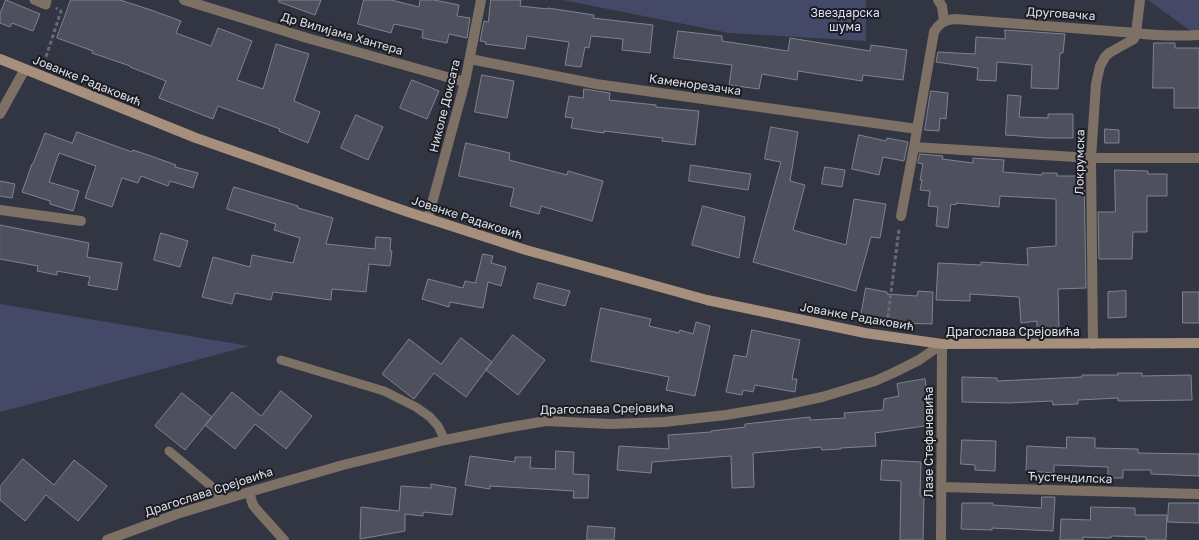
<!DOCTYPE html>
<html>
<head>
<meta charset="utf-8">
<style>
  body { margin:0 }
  canvas { display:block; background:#323542 }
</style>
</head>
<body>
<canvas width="1199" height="540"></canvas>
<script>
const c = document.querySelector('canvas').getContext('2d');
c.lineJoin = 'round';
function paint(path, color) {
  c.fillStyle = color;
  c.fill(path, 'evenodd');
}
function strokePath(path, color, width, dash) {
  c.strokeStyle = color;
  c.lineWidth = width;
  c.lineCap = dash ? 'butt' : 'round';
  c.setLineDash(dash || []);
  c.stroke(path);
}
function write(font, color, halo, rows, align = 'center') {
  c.font = font + ' "Golos Text",sans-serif';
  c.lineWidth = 4;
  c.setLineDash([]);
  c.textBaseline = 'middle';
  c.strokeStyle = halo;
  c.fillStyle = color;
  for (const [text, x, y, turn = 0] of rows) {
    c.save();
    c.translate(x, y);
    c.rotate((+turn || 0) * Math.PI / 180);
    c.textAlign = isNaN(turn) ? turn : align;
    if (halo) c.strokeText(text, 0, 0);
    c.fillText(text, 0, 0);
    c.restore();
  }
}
paint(new Path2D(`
  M563,0H866V41L729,33Z
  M1148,0H1199V37Z
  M0,304L249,346L0,412Z`), '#444967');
const building = new Path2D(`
  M6,0L40,14L33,31L12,23L10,27L0,23V14Z
  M71,0H120L151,10L181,21L176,33L211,46L218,28L252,41L237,80L263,89L276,44L309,54L294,101L320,112L308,143L279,131L280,129L218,106L213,119L159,98L166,81L130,67V66L92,53L93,51L57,38Z
  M279,0H321L315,15L279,2Z
  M364,0H391L419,7L420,0H434L459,5L457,16L470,18L467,38L449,34L447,43L422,38L423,30L394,24L391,33L358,24Z
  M491,0H521L520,6L548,9V8L594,15L593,18L653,25L650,53L622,50L623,39L591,36L589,48L585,47L581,67L565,65L569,42L527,36L525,49L485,44L486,42L480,41L484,21L488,22Z
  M1005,30L1065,34L1063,53H1060L1058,89L1031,88L1032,65L997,62L996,81L977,80L978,68L936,62L938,52L975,54L976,37L1005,39Z
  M678,31L722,36V41L788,51L790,38L870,51L871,45L907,50L903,80L863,75L862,81L798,71L797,80L762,74L759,89L729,85L732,65L674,58Z
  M1154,43H1175V48H1199V108H1174V88H1153Z
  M482,75L514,81L507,118L475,112Z
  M412,80L439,91L427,119L400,108Z
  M584,89L610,93L609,100L656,105V107L699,111L695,145L662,141L663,138L604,131V133L571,128L573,118L565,117L569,96L583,98Z
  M931,91L948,93L946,119L940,118L939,131L925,130Z
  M1008,95L1021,96L1019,117L1048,118V114H1073V138H1047L1006,135Z
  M356,115L383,127L368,160L341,148Z
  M771,127L798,132L790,181L805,185L793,230L846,245L854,199L886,204L880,238L871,237L856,291L753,262L781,162L765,159Z
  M1105,129L1119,130V143H1105Z
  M77,132L132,152L133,150L148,155L176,165L175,167L198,173L193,188L170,181L168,186L141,176L138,183L122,178L112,207L85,198L96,166L59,153L49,182L79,191L73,211L50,204V201L22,192L32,164H33L45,133L72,143Z
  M859,135L886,141L887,138L908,142L904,161L883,157L879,175L852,169Z
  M466,143L510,153L509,160L567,175L568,171L603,181L592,221L541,206L539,214L510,206L514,188L459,176Z
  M920,154L943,156L942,159L973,163V158L1004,160L1003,172L1042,175V173H1057V176H1084L1086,288L1058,289L1059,328L1037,329V321L1021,323L1019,297L970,294V301L936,300L938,263L981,265V262L1028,265L1027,248L1056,246V199L1000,196L999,207L956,203V205L951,204L948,228L936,226L938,207L928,206L930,191L920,190L922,180H920L923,164L918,163Z
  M691,165L751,174L748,190L689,181Z
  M825,167L845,170L842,187L822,184Z
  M1115,170L1148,171V174H1167V196H1147V232H1133L1132,259H1099L1098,212H1115Z
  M0,181L15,184L12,198L0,196Z
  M234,187L298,206V208L333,218L326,244L375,249L376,237L391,238L390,251H392L390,266L369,264L366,292L332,289L331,300L273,292L271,300L235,293L232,304L202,297L213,257L250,267L252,255L293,263L300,238L274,230L276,224L227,209Z
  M703,206L745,217L739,258L692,245Z
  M0,225L89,243L87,257L122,263L117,290L88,285L90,277L57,271V275L37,271L38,266L0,259Z
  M161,233L188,241L180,267L154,260Z
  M483,254L493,256L491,263L506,267L501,286L488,282L483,308L450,302L449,307L422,299L428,279L463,288L465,281L475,283Z
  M538,283L570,291L565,306L534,298Z
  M866,288L887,292V294L917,296L918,291L933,292L932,324L895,323V321L861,316Z
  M1126,291V317L1108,318V292Z
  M1183,292H1199V323H1183Z
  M601,308L651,319L649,326L679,333L680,330L693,334L696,322L710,326L695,396L666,390L669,377L591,361Z
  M752,330L800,340L792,379H797L795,392L755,385L753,392L743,390L742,395L726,392L734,355L746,357Z
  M513,335L545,360L518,395L486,370Z
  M461,338L492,362L466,397L434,373L414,399L382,374L409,339L441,364Z
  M1118,373H1142V376L1191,375L1192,400L1118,401V398L1078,400V404L1053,405L1052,401L1009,403L962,402V377L997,378V381L1082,377V375H1118Z
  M925,379L932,425L875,433L876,446L841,448V449L822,450L821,447L753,453L754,487L732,488L731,456L652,462L651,473L617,470L619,446L669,449L668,435L711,432V431L745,427V424L810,417V420L845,418L844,413L883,410L884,399L899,396L897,384Z
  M281,391L312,416L286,449L255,424L235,449L205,425L232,392L261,416Z
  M182,393L212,417L185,450L155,426Z
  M1067,437L1095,438V448L1138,449V453L1199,454V476L1151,474V470H1123V478H1108V467L1054,465V473L1026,471L1027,446L1066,448Z
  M962,440L996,441L995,471L975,470V465L961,464Z
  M556,451L574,452L573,474L589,475L588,498H573L574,491L490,486V489L465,485L470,456L515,462V457H531L530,468L555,469Z
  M23,459L54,485L74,460L107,486L78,521L46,495L25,521L0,500V487Z
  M882,460L921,462L920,496H924L923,540H900L901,481L881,480Z
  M431,484L456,488L452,515L423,512V516L405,514V531L360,539L361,507L399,511L401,486L431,488Z
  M1042,497H1055L1053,531L992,528V530L961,529L962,503H993V505L1041,508Z
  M1169,503H1199V523L1168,522Z
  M1091,507L1135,508V515H1167L1166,540H1146V537L1111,536V538L1083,537V540H1060L1061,519L1090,520Z
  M588,526L615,528L614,540H587Z`);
paint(building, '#4e505e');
strokePath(building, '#7f8291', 1);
strokePath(new Path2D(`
  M44,63L61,11L56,8
  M887,324L899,229`), '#676a76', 3, [4, 2.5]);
strokePath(new Path2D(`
  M34,0L46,5L47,0
  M281,360L384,391L416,407L430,417L438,426L445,440
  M169,451L211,486L217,493L219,501`), '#7d7064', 9);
strokePath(new Path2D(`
  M184,0L307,38L465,82
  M938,0L942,6L944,21
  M470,59L596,84L917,129
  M0,114L25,69
  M914,147L1091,158H1199
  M0,210L81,221
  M901,216L914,147L934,32C939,23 945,20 955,19L1136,33C1157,36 1177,36 1199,35
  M428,218L465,82L481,0
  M1093,344L1091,158L1096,84L1100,66L1105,57L1109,53L1134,39L1136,33L1140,0
  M941,487L1199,494
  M249,492L253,505L257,510L284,540
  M107,540L177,514L249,492L343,465L445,440L505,428L546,421L610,424L664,422L726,415L785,405L822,397L875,381L893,373L919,360L942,344
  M941,540L942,344`), '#7d7064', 10);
strokePath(new Path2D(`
  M0,59L196,138L408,212L526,250L707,300L865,333L942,344L1199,343`), '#a6907d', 10);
write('12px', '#dadff8', '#1b1d23', [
  ["Звездарска",845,13],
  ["шума",845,27]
]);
write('12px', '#dee0e8', '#1b1d23', [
  ["Друговачка",1061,14,4],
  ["Др Вилијама Хантера",342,34,16],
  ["Јованке Радаковић",87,81,22],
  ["Каменорезачка",695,85,8],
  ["Николе Доксата",445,106,-76],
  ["Локрумска",1080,162,-89],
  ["Јованке Радаковић",467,218,18],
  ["Јованке Радаковић",857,317,10],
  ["Драгослава Срејовића",1013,332],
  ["Драгослава Срејовића",607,409,-1],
  ["Лазе Стефановића",929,442,-90],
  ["Ћустендилска",1070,478,2],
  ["Драгослава Срејовића",209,492,-18]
]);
</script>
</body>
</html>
